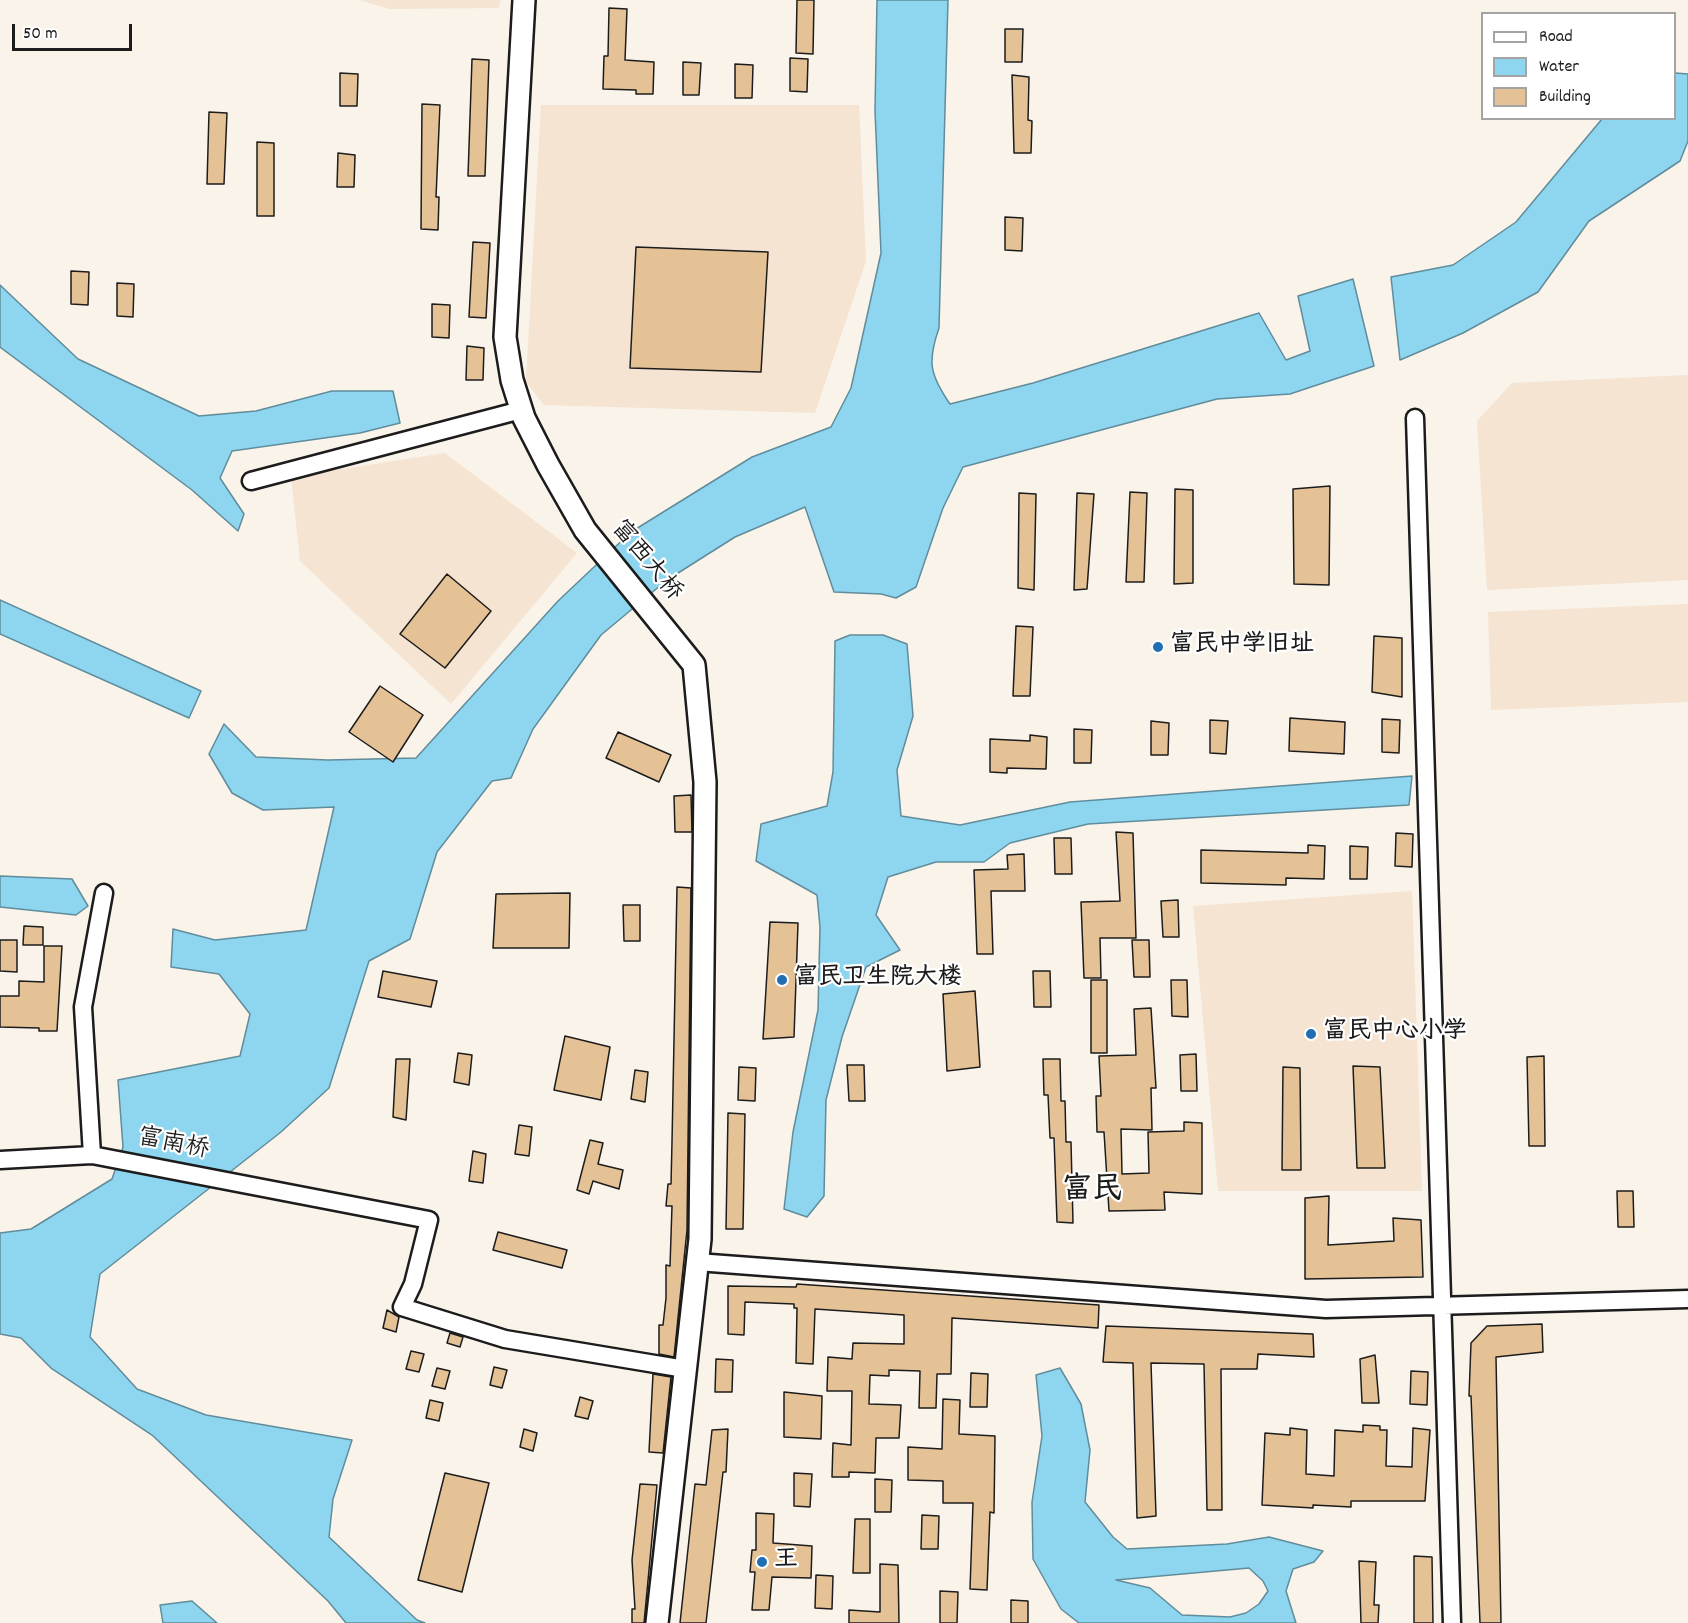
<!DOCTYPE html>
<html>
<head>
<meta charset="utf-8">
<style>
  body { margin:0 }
  #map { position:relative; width:1688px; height:1623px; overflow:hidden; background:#faf3ea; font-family:Dekko,sans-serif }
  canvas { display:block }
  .legend { position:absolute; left:1481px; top:12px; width:195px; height:108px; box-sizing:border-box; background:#fff; border:2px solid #a4a4a4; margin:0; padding:8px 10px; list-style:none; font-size:18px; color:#1c1c1c }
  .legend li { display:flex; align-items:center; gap:12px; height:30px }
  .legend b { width:30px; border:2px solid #a4a4a4 }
  .scale { position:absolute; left:12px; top:24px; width:120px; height:27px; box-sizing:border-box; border:3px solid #1c1c1c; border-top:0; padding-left:8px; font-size:18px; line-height:21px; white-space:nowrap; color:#1c1c1c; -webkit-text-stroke:4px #fff; paint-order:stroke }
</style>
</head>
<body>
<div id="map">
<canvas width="1688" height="1623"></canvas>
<ul class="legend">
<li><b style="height:8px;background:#fff"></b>Road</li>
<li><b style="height:16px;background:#8ed6ef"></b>Water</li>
<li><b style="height:16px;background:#e5c296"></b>Building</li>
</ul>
<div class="scale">50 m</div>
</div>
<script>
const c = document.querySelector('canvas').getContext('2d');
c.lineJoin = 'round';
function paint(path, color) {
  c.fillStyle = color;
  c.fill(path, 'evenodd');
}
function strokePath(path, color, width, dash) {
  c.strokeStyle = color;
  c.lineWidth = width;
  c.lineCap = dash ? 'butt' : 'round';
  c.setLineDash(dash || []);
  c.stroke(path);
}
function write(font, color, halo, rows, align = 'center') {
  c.font = font + ' Dekko,"LXGW WenKai TC",sans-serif';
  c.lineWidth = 4.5;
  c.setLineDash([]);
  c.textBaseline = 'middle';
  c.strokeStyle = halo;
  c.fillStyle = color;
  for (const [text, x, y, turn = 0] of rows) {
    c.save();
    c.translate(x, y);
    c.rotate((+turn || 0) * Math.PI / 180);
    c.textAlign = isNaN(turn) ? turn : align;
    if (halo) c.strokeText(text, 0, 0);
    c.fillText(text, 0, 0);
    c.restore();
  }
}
paint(new Path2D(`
  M360,0H500L499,8L389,9Z
  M541,105H859L866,261L815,413L544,405L526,382Z
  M1688,375V580L1487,590L1477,421L1512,383Z
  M445,453L577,553L451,704L300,561L291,477Z
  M1688,604V702L1491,710L1488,612Z
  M1412,891L1422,1191H1218L1193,906Z`), '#f4e4d1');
const water = new Path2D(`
  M877,0H948L939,328C927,362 930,375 950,404L1033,383L1259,313L1286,360L1310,351L1298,296L1353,279L1374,366L1290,394L1217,399L963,467L943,508L916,587L896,598L881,594L834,592L805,507L735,537L667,580L601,635L533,729L511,778L492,781L437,852L410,939L369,961L329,1088L281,1132L100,1274L90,1337L137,1389L206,1415L352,1440L333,1499L329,1537L417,1620L425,1623H346L328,1601L152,1435L51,1368L21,1338L0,1334V1233L31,1229L112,1179L123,1147L118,1080L240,1056L250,1014L219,974L171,967L173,929L215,940L306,930L334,807L263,810L232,793L209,754L224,724L256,757L328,760L416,758L558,601L631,532L752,457L831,427L851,388L881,253L875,111Z
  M1675,73L1688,74V141L1680,161L1589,221L1538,292L1463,333L1400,360L1391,277L1453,265L1516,222L1602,119L1674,118Z
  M0,285L78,359L199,416L256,411L332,391H393L400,423L360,433L232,451L220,478L244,514L238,531L192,490L0,347Z
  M0,600L201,691L189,718L0,634Z
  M850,635H883L907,644L913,716L897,770L901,816L960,825L1070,802L1412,776L1409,805L1088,824L1010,843L984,862H936L888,877L876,915L900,950L866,967L842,1037L826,1100L824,1196L807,1217L784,1209L793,1132L818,1010L820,927L817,895L756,861L761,824L827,806L833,772L835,641Z
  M0,876L72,879L88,906L76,915L0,907Z
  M1060,1368L1081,1404L1090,1450L1085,1502L1113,1537L1127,1549L1227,1544L1269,1537L1323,1551L1314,1562L1293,1569L1286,1591L1296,1623H1079L1061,1609L1033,1559L1032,1502L1042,1436L1036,1375ZM1249,1568L1263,1581L1268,1591L1259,1604L1246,1613L1230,1617L1182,1615L1150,1588L1116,1580Z
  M192,1601L217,1623H163L160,1605Z`);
paint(water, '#8ed6ef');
strokePath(water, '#608c9b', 1.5);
const building = new Path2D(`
  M797,0H814L813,54L796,53Z
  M609,8L627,9L625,60L654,62L653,94H636V90L603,89L604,56H608Z
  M1005,29H1023L1022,62H1005Z
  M790,58L808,59L807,92L790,91Z
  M472,59L489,60L485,176H468Z
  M683,62L701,63L699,95H683Z
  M735,64L753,65L752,98H735Z
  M340,73L358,74L357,106H340Z
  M1012,75L1029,77L1028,120L1032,121L1031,153H1014Z
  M422,104L440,105L436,197H439L438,230L421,229Z
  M209,112L227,113L224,184H207Z
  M257,142L274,143V216H257Z
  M338,153L355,155L354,187H337Z
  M1005,217L1023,218L1022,251L1005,250Z
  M473,242L490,243L486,318L469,317Z
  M636,247L768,252L761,372L630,368Z
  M71,271L89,272L88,305L71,304Z
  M117,283L134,284L133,317L117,316Z
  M432,304L450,305L449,338L432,337Z
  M467,346L484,348L483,380H466Z
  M1330,486L1329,585L1294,584L1293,489Z
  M1175,489L1193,490V583L1174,584Z
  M1130,492L1147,493L1144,582H1126Z
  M1019,493L1036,494L1034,590L1018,588Z
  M1077,493L1094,494L1087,589L1074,590Z
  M447,574L491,611L445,668L400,634Z
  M1016,626L1033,627L1030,696H1013Z
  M1374,636L1402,638V697L1372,692Z
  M380,686L423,715L393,762L349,732Z
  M1290,718L1345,722L1344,754L1289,751Z
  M1382,719L1400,720L1399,753L1382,752Z
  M1210,720L1228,721L1226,754L1210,753Z
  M1151,721L1169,723L1168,755H1151Z
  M1074,729L1092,730L1091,763H1074Z
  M618,732L671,755L659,782L606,758Z
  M1030,735L1047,737L1046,769L1007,768V773L990,772V739L1030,741Z
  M691,795L692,832H675L674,796Z
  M1116,832L1133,833L1136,938H1100L1101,978H1084L1081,902L1120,901Z
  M1396,833L1413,834L1412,867L1395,866Z
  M1054,838H1071L1072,874H1055Z
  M1308,845L1325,846L1324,879L1286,878V885L1201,883V850L1308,853Z
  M1350,846L1368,847L1367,879H1350Z
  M1024,854L1025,891H991L993,954H977L974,870L1008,869L1007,855Z
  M677,887L691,888L687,1230L674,1357L659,1354V1325H663L666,1298V1265L670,1266L672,1206H666L668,1184H671L672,1142Z
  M570,893L569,948H493L496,894Z
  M1178,900L1179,937H1163L1161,901Z
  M623,905H640V941H624Z
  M770,922L798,923L794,1037L763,1039Z
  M24,926L43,927V945H23Z
  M0,940H17V972L0,971Z
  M1132,940H1149L1150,977H1134Z
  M44,946H62L57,1031H39V1028L0,1027V996H19V981L44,982Z
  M383,971L437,981L431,1007L378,997Z
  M1033,971H1050L1051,1007H1034Z
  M1091,980H1107V1053H1091Z
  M1171,980H1187L1188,1017L1172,1016Z
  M975,991L980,1067L947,1071L943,994Z
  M1151,1008L1156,1088H1151L1152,1130L1121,1129L1122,1174L1149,1173L1148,1132L1184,1131V1122L1202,1123V1194L1164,1192L1165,1210L1109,1211L1104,1132H1097L1096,1096H1101L1099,1056L1136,1055L1134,1009Z
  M565,1036L610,1047L601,1100L554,1090Z
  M458,1053L472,1055L469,1085L454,1082Z
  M1196,1054L1197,1091H1181L1180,1055Z
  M1544,1056L1545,1146H1529L1527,1057Z
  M396,1059H410L406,1120L393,1117Z
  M1043,1059H1060L1061,1101H1065L1066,1142H1071L1073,1223L1057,1222L1054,1138H1050L1048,1095H1044Z
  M847,1065H864L865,1101H849Z
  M1353,1066L1380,1067L1385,1168H1357Z
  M739,1067L756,1068L755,1101L738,1100Z
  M1283,1067L1300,1068L1301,1170H1282Z
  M635,1070L648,1072L645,1102L631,1099Z
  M728,1113L745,1114L743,1229H726Z
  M519,1125L532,1127L529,1156L515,1154Z
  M590,1140L603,1143L598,1164L623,1170L619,1189L593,1181L589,1194L577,1190Z
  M473,1151L486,1154L483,1183L469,1181Z
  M1617,1191H1633L1634,1227H1618Z
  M1329,1196L1328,1245L1394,1241L1393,1218L1421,1220L1423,1277L1305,1279V1198Z
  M498,1232L567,1250L562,1268L493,1250Z
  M797,1284L1099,1305L1098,1328L952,1318L951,1374H937L936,1408H919L920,1371L889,1370V1376L870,1375L869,1404L901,1405L899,1438H876L875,1473L849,1472V1477H832L833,1443L851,1445L852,1391H827L828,1357L852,1359L853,1343L904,1344V1315L815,1309L813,1364L796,1363L797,1308H794V1304L745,1302L744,1335L728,1334V1286L796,1287Z
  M387,1310L399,1317L396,1332L383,1328Z
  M1542,1324L1543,1352L1496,1357L1501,1623H1480L1471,1396H1469L1471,1343L1487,1326Z
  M1106,1326L1313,1334L1314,1357L1258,1354L1257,1369H1221L1222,1510H1207L1204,1364L1151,1363L1156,1516L1137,1518L1133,1363L1103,1362Z
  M450,1333L463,1337L460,1347L447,1343Z
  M411,1351L424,1354L419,1372L406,1369Z
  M1375,1355L1379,1403H1362L1360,1359Z
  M716,1359L733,1360L732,1392H715Z
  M494,1367L507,1370L502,1388L490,1385Z
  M437,1368L450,1371L445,1389L432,1386Z
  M1411,1371L1428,1372L1427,1405L1410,1404Z
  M971,1373L988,1374L987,1407H970Z
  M653,1374L671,1377L663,1453L649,1452Z
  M784,1392L822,1396L821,1439L784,1437Z
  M580,1397L593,1401L588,1419L575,1416Z
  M943,1399L960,1400L959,1434L995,1436L994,1513L990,1512L987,1590L970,1589L973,1503H943V1481L908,1480V1447L942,1449Z
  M430,1400L443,1403L439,1421L426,1418Z
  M1363,1425L1380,1426V1430H1387L1386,1466L1412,1467L1413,1428L1430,1430L1425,1501H1351V1507L1313,1505V1508L1262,1505L1265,1433L1290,1435V1428L1307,1430L1306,1474L1334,1476L1335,1430L1363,1432Z
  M524,1429L537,1433L533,1451L520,1447Z
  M728,1429L726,1472H723L706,1623H680L695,1484L706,1485L712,1430Z
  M445,1473L489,1483L462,1592L418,1580Z
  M794,1473L812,1474L810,1507L794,1506Z
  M875,1479L892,1480L891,1512H875Z
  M640,1484L657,1485L644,1623H632V1609H635L632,1560Z
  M756,1513L774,1514L773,1543L812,1546L811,1578L772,1577L769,1610H752L755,1572H750L752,1550H756Z
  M922,1515L939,1516L938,1549H921Z
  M855,1519H870V1573H853Z
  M1414,1556L1432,1557L1433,1623H1414Z
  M1359,1561L1376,1562L1374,1605H1379L1378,1623H1361Z
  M880,1564L898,1565L899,1623H849V1610L880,1612Z
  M816,1575L833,1576L832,1609L815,1608Z
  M940,1591L958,1592L957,1623H940Z
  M1011,1600L1028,1601V1623H1011Z`);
paint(building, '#e5c296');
strokePath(building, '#1c1c1c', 1.5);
const minor = new Path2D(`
  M1415,418L1452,1623
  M251,481L521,410
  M92,1155L83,1007L104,893
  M0,1160L92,1155L429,1220L413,1284L402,1307L505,1339L685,1369
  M697,1262L1326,1309L1688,1299`);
const major = new Path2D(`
  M524,0L505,337L512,380L524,418L548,465L585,530L694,665L705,782L700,1239L657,1623`);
strokePath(minor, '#1c1c1c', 21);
strokePath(major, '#1c1c1c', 26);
strokePath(minor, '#fff', 16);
strokePath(major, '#fff', 21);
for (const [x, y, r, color] of [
  [1158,647,6,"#1f6fb2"],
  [782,980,6,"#1f6fb2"],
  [1311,1034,6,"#1f6fb2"],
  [762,1562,6,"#1f6fb2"]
]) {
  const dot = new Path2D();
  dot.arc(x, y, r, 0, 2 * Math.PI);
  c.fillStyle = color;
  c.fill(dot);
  strokePath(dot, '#fff', 2);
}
write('24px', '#1c1c1c', '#fff', [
  ["富西大桥",645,562,50],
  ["富南桥",173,1146,11]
]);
write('bold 24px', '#1c1c1c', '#fff', [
  ["富民中学旧址",1170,647],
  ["富民卫生院大楼",794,980],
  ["富民中心小学",1323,1034],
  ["王",774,1562]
], 'left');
write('bold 30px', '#1c1c1c', '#fff', [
  ["富民",1092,1193]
]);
</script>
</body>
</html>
